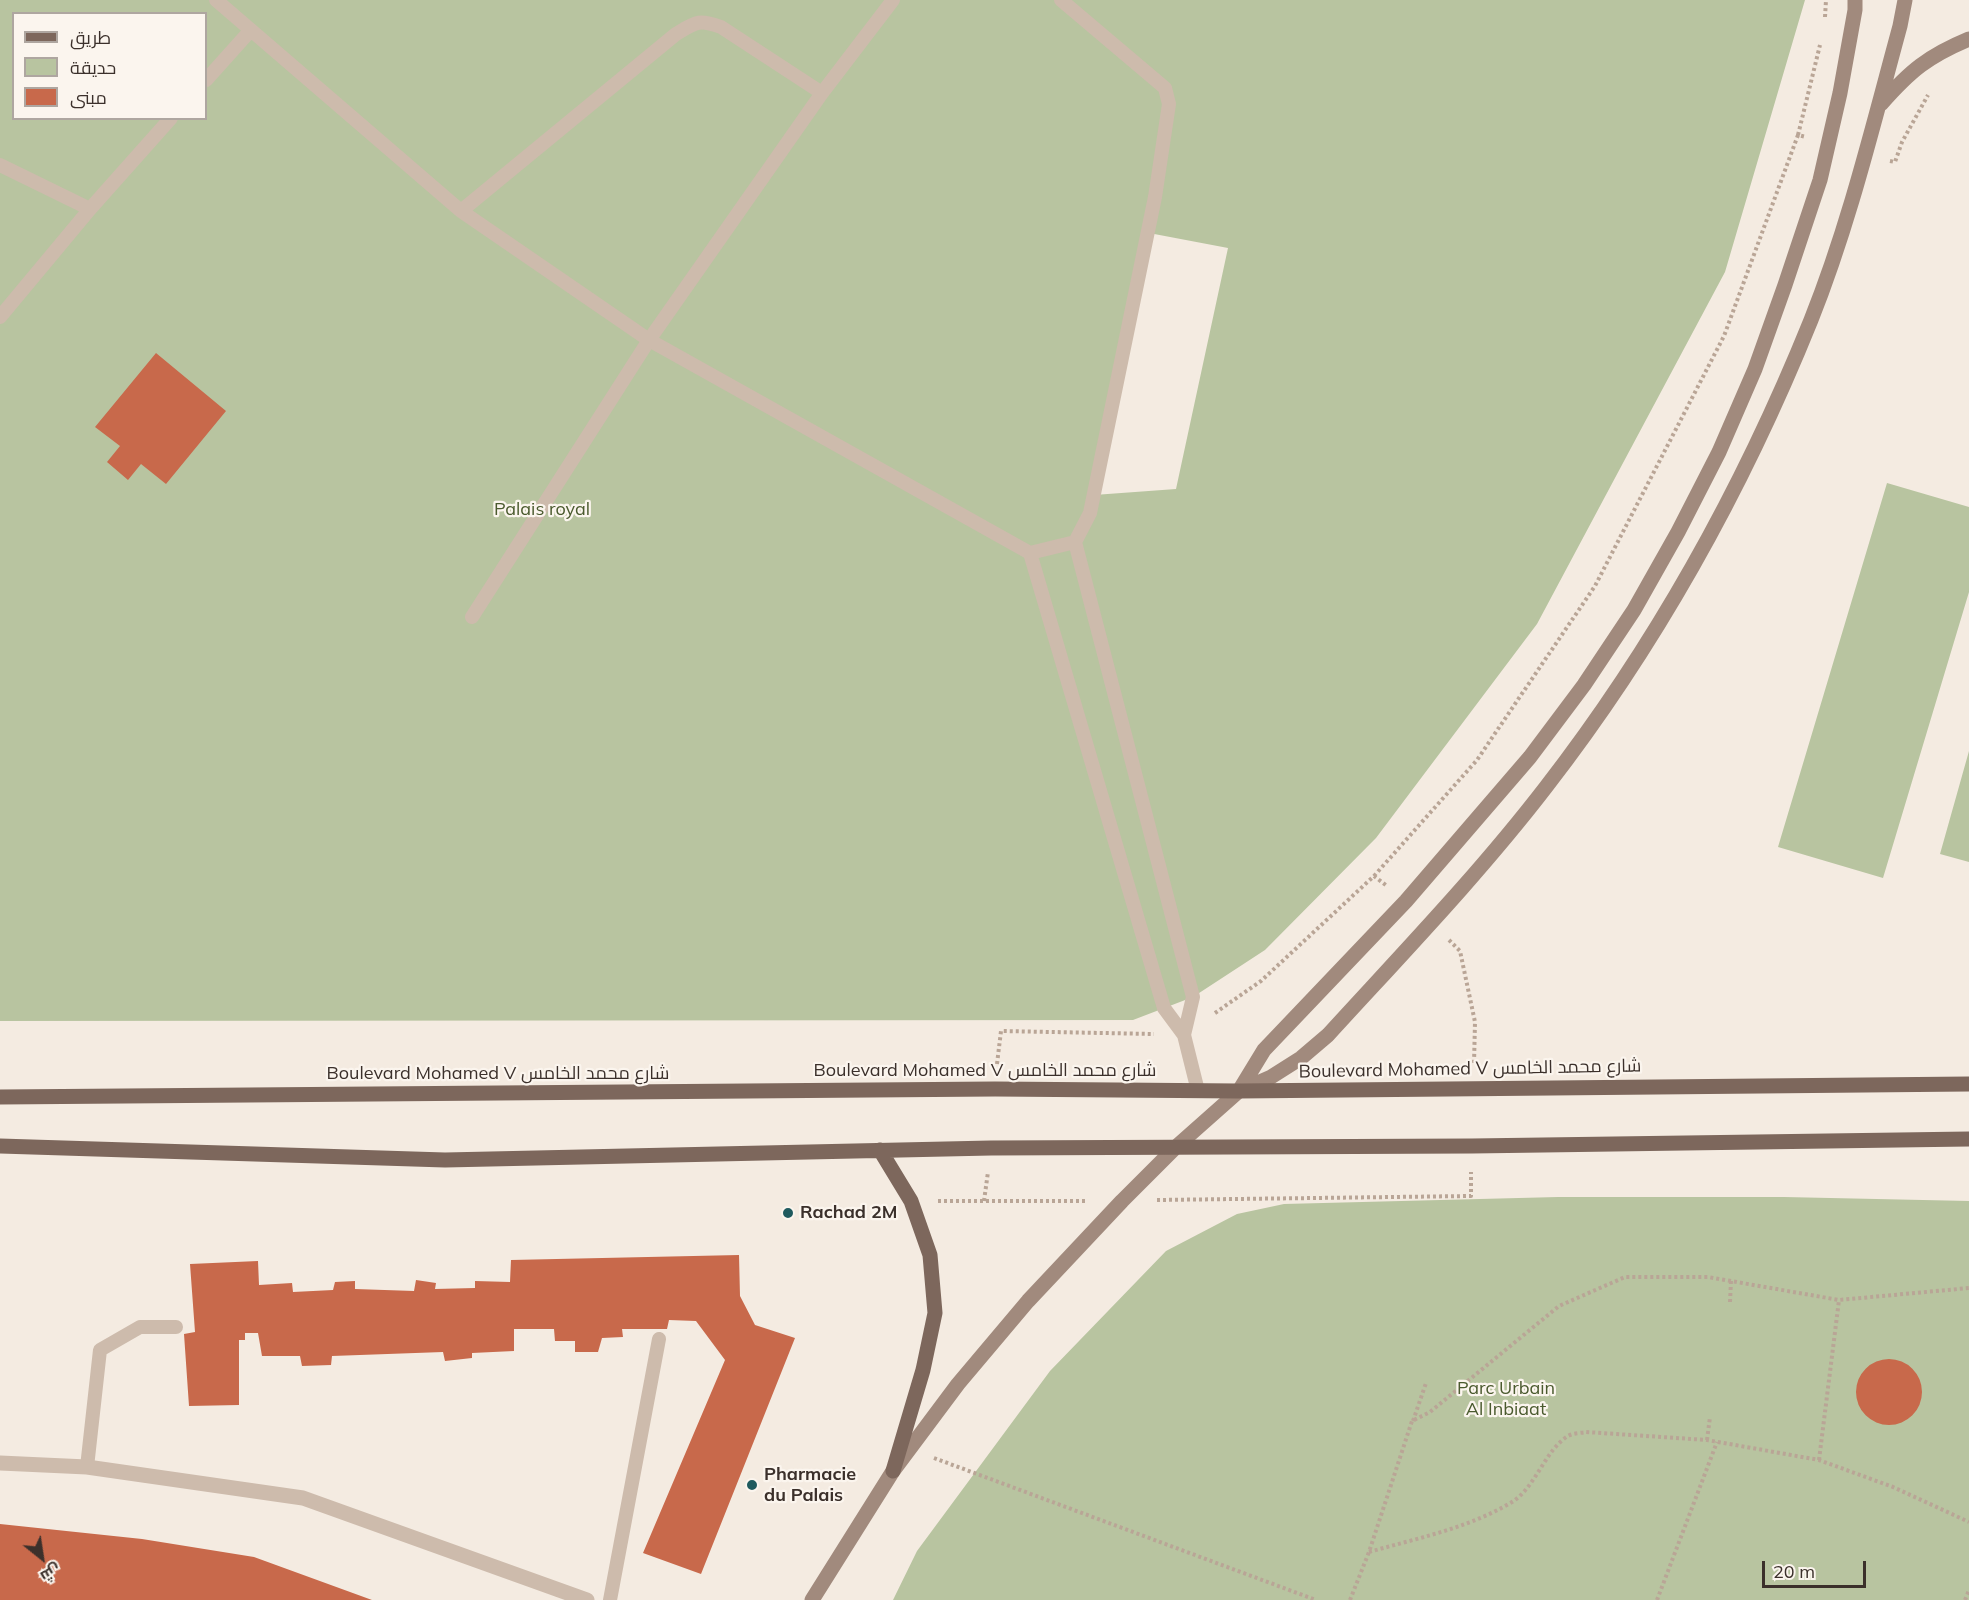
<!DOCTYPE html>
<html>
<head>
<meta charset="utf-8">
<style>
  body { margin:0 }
  #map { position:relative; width:1969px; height:1600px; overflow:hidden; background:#f4ebe1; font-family:Mulish,Cairo,sans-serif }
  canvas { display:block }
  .legend { position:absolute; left:12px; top:12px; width:195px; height:108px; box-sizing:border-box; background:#fbf5ee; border:2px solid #aea6a0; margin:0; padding:8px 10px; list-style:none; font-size:18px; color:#3b302b }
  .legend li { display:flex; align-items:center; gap:12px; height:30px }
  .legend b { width:30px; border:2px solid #aea6a0 }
  .north { position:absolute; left:12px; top:1528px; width:60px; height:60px; -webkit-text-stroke:4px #fbf5ee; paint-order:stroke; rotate:150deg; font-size:16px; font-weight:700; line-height:24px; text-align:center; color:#3b302b }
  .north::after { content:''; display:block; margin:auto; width:21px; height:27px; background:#3b302b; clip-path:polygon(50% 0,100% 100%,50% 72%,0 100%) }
  .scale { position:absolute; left:1762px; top:1561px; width:104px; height:27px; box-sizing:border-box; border:3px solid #3b302b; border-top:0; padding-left:8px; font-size:18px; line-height:21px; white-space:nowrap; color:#3b302b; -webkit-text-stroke:4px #fbf5ee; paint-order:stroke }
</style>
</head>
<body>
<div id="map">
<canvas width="1969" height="1600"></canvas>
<ul class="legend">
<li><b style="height:8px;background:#7d675c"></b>طريق</li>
<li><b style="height:16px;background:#b8c4a0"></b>حديقة</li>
<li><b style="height:16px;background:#c8694b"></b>مبنى</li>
</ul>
<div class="north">ش</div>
<div class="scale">20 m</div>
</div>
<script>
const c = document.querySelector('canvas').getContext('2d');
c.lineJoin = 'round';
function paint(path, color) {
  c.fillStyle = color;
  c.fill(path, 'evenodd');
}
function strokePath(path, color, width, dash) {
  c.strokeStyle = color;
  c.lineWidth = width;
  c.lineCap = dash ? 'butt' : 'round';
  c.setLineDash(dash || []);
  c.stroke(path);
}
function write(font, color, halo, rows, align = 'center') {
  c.font = font + ' Mulish,Cairo,sans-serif';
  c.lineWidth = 4.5;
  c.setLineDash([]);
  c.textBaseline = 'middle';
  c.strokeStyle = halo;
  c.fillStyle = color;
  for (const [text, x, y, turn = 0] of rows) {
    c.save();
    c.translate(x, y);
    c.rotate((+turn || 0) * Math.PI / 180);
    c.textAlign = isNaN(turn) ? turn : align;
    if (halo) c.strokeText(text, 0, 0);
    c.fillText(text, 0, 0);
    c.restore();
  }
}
paint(new Path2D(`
  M0,0H1805L1725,272L1537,624L1376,838L1265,950L1193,997L1133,1020L0,1021ZM14,14H206V118H14ZM1149,233L1228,248L1176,489L1094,495Z
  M1887,483L1969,507V592L1883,878L1778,847Z
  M1969,751V862L1940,854Z
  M1558,1197H1784L1969,1201V1600H893L917,1551L1050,1371L1166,1251L1237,1214L1284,1204Z`), '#b8c4a0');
paint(new Path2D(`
  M156,353L226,411L166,484L141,464L128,480L107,462L120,446L95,427Z
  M739,1255L740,1296L755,1325L795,1338L701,1574L643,1553L725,1360L696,1321L669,1320L667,1329H622L623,1337L602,1338L598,1352H575V1341H555L554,1329H514V1351L472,1353V1358L445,1361L443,1352L332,1356L331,1365L302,1366L300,1356H262L258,1333H245V1340H239V1405L189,1406L184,1334L195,1332L190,1264L258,1261L259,1285L292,1283L293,1292L333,1290L335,1282L355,1281V1289L414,1291L416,1280L436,1283L435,1289L475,1288V1281L510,1282L511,1260Z
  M1856 1392a33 33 0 1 1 66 0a33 33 0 1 1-66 0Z
  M0,1524L142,1539L254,1557L372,1600H0Z`), '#c8694b');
strokePath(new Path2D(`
  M1825,17L1826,0
  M1798,135L1820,45
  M1890,161L1895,162L1902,142L1928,95
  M1374,876L1477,760L1595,586L1724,336L1798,135L1806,137
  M1449,940L1460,951L1475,1022L1474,1064
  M1215,1013L1261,981L1374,876L1387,886
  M997,1064L1001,1031L1154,1034
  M1157,1200L1471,1196V1172
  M938,1201H1087
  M984,1201L988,1172
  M1730,1302L1731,1281
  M1413,1421L1426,1383
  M1707,1440L1710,1417
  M934,1458L1316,1600
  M1819,1460L1839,1300
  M1369,1552C1418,1538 1469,1528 1512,1502C1536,1487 1545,1450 1568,1436C1573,1433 1581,1433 1586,1432L1707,1440L1819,1460L1893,1487L1969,1522
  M1350,1600L1369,1552L1412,1421L1430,1412L1559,1306L1625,1277H1708L1839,1300L1969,1288
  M1657,1600L1717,1442
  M1965,1600L1969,1590`), '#b9a596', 4, [3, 3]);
strokePath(new Path2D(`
  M216,0L461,211L649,340L1030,553L1164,1008L1184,1035L1198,1091
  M206,80L250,31
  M0,165L90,209
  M461,211L676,34C696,22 698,19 721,27L822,93
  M0,317L90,209L171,118
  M1075,542L1193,997L1184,1035
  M1030,553L1075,542L1090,513L1155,197L1169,104L1165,88L1061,0
  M472,617L649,340L822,93L893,0
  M87,1467L100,1350L140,1327H176
  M610,1600L659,1339`), '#cdbbac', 14);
strokePath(new Path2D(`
  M0,1463L87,1467L303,1498L587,1600`), '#cdbbac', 15);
strokePath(new Path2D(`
  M1881,104C1910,71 1928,56 1969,39
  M1239,1091L1264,1050L1406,901L1530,757L1584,685L1634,610L1678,532L1719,452L1755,369L1785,285L1820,180L1840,93L1855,10V0
  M812,1600L893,1471L958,1384L1028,1301L1122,1201L1177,1146L1239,1091L1271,1077L1301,1058L1328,1035C1402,954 1479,874 1546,787C1656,645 1744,486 1811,320C1849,225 1873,125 1900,26L1905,0`), '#a18a7d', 15);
strokePath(new Path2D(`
  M0,1097L995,1089L1239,1091L1969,1084
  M0,1146L445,1160L991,1148L1472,1146L1969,1139
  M880,1150L911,1201L930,1255L935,1313L923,1370L893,1471`), '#7d675c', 15);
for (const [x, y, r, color] of [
  [788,1213,6,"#1f5a5e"],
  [752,1485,6,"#1f5a5e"]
]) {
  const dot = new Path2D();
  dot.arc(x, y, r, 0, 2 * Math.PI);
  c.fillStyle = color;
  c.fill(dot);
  strokePath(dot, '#fbf5ee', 2);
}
write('18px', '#4a5a2e', '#fbf5ee', [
  ["Palais royal",542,510],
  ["Parc Urbain",1506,1389],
  ["Al Inbiaat",1506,1410]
]);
write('18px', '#3b302b', '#fbf5ee', [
  ["Boulevard Mohamed V شارع محمد الخامس",1470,1069,-1],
  ["Boulevard Mohamed V شارع محمد الخامس",985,1071],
  ["Boulevard Mohamed V شارع محمد الخامس",498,1074]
]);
write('bold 18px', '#3b302b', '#fbf5ee', [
  ["Rachad 2M",800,1213],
  ["Pharmacie",764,1475],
  ["du Palais",764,1496]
], 'left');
</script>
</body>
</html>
